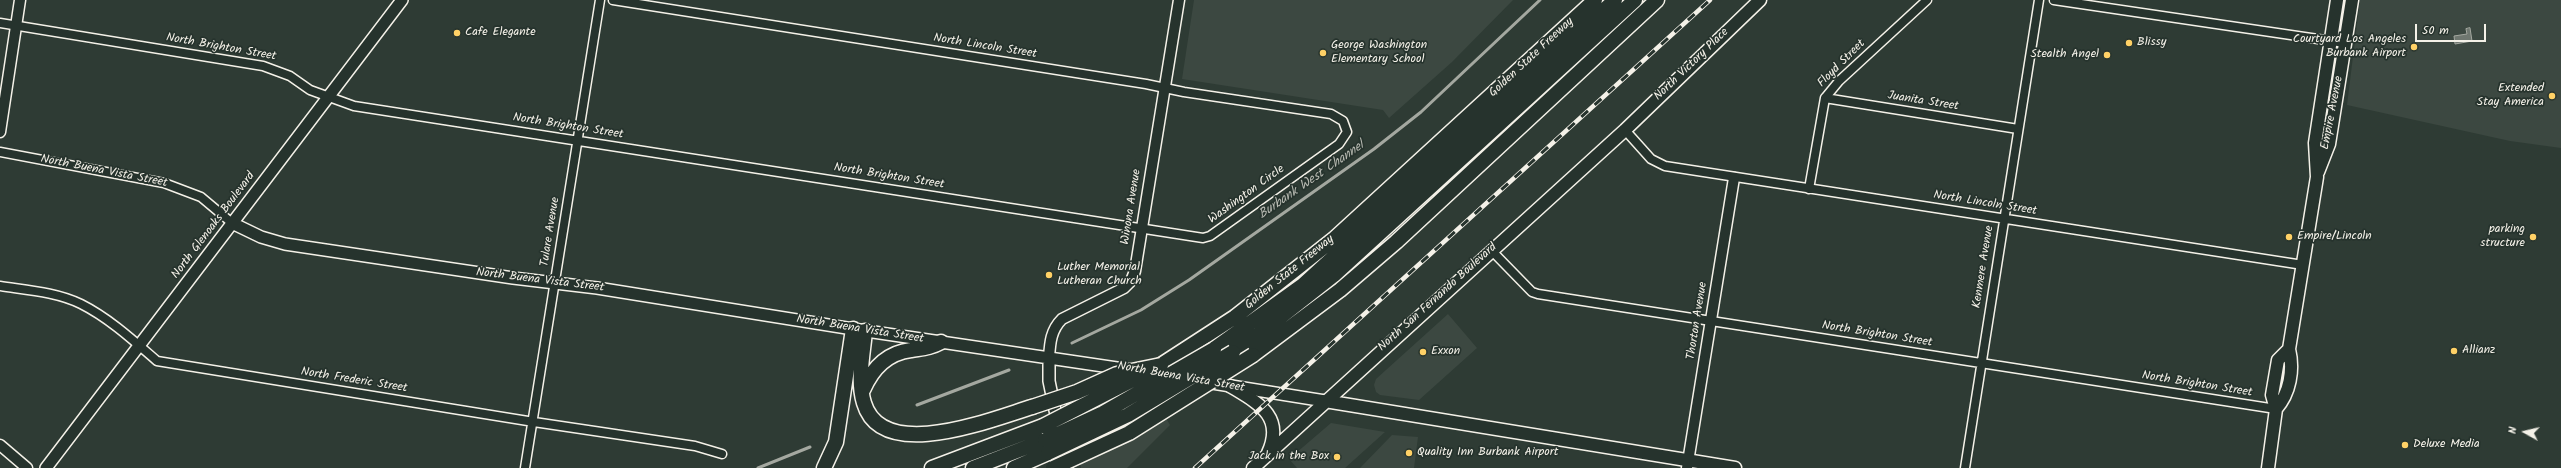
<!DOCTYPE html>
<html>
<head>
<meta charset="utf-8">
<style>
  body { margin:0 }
  #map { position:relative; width:2561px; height:468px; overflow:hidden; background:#2e3b34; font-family:Kalam,sans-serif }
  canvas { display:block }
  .north { position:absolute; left:2505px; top:412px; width:40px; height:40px; -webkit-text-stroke:3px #26332d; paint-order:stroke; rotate:278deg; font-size:11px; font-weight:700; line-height:16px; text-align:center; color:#f4f1e8 }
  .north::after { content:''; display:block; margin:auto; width:14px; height:18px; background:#f4f1e8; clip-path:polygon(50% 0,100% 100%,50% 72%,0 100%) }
  .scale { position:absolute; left:2415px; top:24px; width:71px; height:18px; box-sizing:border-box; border:2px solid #f4f1e8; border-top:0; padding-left:5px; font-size:12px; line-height:14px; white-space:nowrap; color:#f4f1e8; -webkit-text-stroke:3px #26332d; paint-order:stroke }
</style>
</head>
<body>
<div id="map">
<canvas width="2561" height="468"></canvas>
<div class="north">N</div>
<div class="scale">50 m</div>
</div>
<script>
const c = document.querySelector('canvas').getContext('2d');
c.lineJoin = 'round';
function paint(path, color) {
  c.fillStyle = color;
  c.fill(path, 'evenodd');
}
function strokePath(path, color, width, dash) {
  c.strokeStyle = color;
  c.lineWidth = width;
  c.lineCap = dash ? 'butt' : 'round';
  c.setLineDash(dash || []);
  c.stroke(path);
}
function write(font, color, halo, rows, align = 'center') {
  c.font = font + ' Kalam,sans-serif';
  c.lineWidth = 3.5;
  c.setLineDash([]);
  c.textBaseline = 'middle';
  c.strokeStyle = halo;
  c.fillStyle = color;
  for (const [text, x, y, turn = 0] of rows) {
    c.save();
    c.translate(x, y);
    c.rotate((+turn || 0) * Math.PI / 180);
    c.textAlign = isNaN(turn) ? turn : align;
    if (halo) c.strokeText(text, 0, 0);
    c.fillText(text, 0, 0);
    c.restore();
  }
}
paint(new Path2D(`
  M1194,0H1513L1452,62L1389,118L1383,110L1182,79Z
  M2360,0H2561V148L2510,141L2347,105Z
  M1448,314L1477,348L1419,400L1380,395L1376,392L1374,385L1376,379Z
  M1097,397L1154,398L1170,425L1127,468H1081L1071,410Z
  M1331,423L1385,432L1345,468H1297L1289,459Z
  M1392,435L1418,437L1414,468H1360Z`), '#3c4841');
const water = new Path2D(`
  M2470,28L2472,41L2455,44L2454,36L2467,34L2466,29Z`);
paint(water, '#6f7770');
strokePath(water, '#a4a8a0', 1);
strokePath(new Path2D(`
  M1072,343L1141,310L1189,280L1374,149L1421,112L1540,0
  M917,405L1009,370
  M758,468L810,447`), '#a4a8a0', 3);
const minor = new Path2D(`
  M2054,0L2345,43
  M0,23L263,66L290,76L310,90L354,106L1203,238L1210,236L1339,144L1347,132L1343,121L1331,114L1184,92L1146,84L613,0
  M1825,98L2018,129
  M1625,130L1651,159L1665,166L2303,265
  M0,152L164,183L201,197L232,223
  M1809,189L1825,98L1839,81L1927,0
  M1491,250L1532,292L1538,294L2276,409
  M0,286C26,290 57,292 81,304C109,318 134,341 157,361L534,422L695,446L722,454
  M525,468L600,0
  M1965,468L2039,0`);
const tertiary = new Path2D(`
  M0,132L20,0
  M1049,358C1050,342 1051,330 1062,319L1124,288L1131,281L1135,271L1179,0
  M0,445L27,468
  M1687,468L1734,178`);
const secondary = new Path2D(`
  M232,223L261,237L285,244L513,278L597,288L853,329L1171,376
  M1049,358V381L1067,468
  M1206,382L1325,401
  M46,468L402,0`);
const primary = new Path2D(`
  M2318,172L2329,144L2352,0
  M1230,386C1258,403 1285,416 1268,453
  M1325,401L1735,468
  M2276,409C2290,393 2294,370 2289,349L2317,177L2315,143L2337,0
  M1253,468L1625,130L1760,0
  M2268,468L2276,409L2272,395L2278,360L2289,349`);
const motorway = new Path2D(`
  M865,331C863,354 857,380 864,403C882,464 992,419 1032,407
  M1214,349L1303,285L1615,0
  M1233,352L1259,334L1334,275L1635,0
  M1253,355L1340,290L1396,242L1657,0
  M1161,365L1235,317L1334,239L1595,0
  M863,390C872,369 886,353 911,350C923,348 930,348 941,342
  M824,468L836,442L853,329
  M932,468L1043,426
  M973,468L1045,440
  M1014,468L1048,453`);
strokePath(minor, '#f4f1e8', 11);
strokePath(tertiary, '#f4f1e8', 13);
strokePath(secondary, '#f4f1e8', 14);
strokePath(primary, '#f4f1e8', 15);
strokePath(motorway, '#f4f1e8', 17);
strokePath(minor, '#26332d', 8);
strokePath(tertiary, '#26332d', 10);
strokePath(secondary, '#26332d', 11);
strokePath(primary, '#26332d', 12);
strokePath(motorway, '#26332d', 14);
const rail = new Path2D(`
  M1195,468L1710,0`);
strokePath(rail, '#f4f1e8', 4.5);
strokePath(rail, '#26332d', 3, [9]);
const motorwayBridge = new Path2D(`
  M1032,407L1077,392L1117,374L1161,365
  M1043,426L1148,372
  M1045,440L1103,413L1214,349
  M1048,453L1128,415L1233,352
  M1053,468L1129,433L1253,355`);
strokePath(motorwayBridge, '#f4f1e8', 17, []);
strokePath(motorwayBridge, '#26332d', 14);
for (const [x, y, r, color] of [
  [457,33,4,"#ffd166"],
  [2129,43,4,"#ffd166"],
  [2414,47,4,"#ffd166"],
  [1323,53,4,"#ffd166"],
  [2107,55,4,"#ffd166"],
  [2552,96,4,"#ffd166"],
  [2289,237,4,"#ffd166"],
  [2533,237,4,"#ffd166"],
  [1049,275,4,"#ffd166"],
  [2454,351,4,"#ffd166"],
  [1423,352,4,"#ffd166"],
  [2405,445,4,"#ffd166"],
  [1409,453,4,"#ffd166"],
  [1337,457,4,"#ffd166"]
]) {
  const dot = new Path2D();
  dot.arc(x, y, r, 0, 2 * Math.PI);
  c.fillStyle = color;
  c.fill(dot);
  strokePath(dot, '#26332d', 1.5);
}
write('12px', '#f4f1e8', '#26332d', [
  ["Cafe Elegante",465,33],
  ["Courtyard Los Angeles",2406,40,"right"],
  ["Burbank Airport",2406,54,"right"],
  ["Blissy",2137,43],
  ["George Washington",1331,46],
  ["Elementary School",1331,60],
  ["Stealth Angel",2099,55,"right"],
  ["Extended",2544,89,"right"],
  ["Stay America",2544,103,"right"],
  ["parking",2525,230,"right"],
  ["structure",2525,244,"right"],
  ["Empire/Lincoln",2297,237],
  ["Luther Memorial",1057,268],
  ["Lutheran Church",1057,282],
  ["Allianz",2462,351],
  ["Exxon",1431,352],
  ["Deluxe Media",2413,445],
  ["Quality Inn Burbank Airport",1417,453],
  ["Jack in the Box",1329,457,"right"]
], 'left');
write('12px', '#f4f1e8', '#26332d', [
  ["North Lincoln Street",985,47,9],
  ["North Brighton Street",221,48,10],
  ["Golden State Freeway",1532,58,-43],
  ["Floyd Street",1842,64,-45],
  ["North Victory Place",1692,65,-44],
  ["Juanita Street",1923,102,9],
  ["Empire Avenue",2333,113,-79],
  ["North Brighton Street",568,127,9],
  ["North Buena Vista Street",104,172,11],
  ["North Brighton Street",889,177,9],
  ["Washington Circle",1247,195,-36],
  ["North Lincoln Street",1985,204,9],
  ["Winona Avenue",1132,207,-81],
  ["North Glenoaks Boulevard",214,226,-53],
  ["Tulare Avenue",551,232,-81],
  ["Kenmere Avenue",1984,267,-81],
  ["Golden State Freeway",1290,273,-39],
  ["North Buena Vista Street",540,281,7],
  ["North San Fernando Boulevard",1438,298,-42],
  ["Thorton Avenue",1698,321,-81],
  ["North Buena Vista Street",860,330,9],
  ["North Brighton Street",1877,335,9],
  ["North Buena Vista Street",1181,378,10],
  ["North Frederic Street",354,381,9],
  ["North Brighton Street",2197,385,9]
]);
write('italic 13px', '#b8bab2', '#26332d', [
  ["Burbank West Channel",1312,181,-35]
]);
</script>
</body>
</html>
